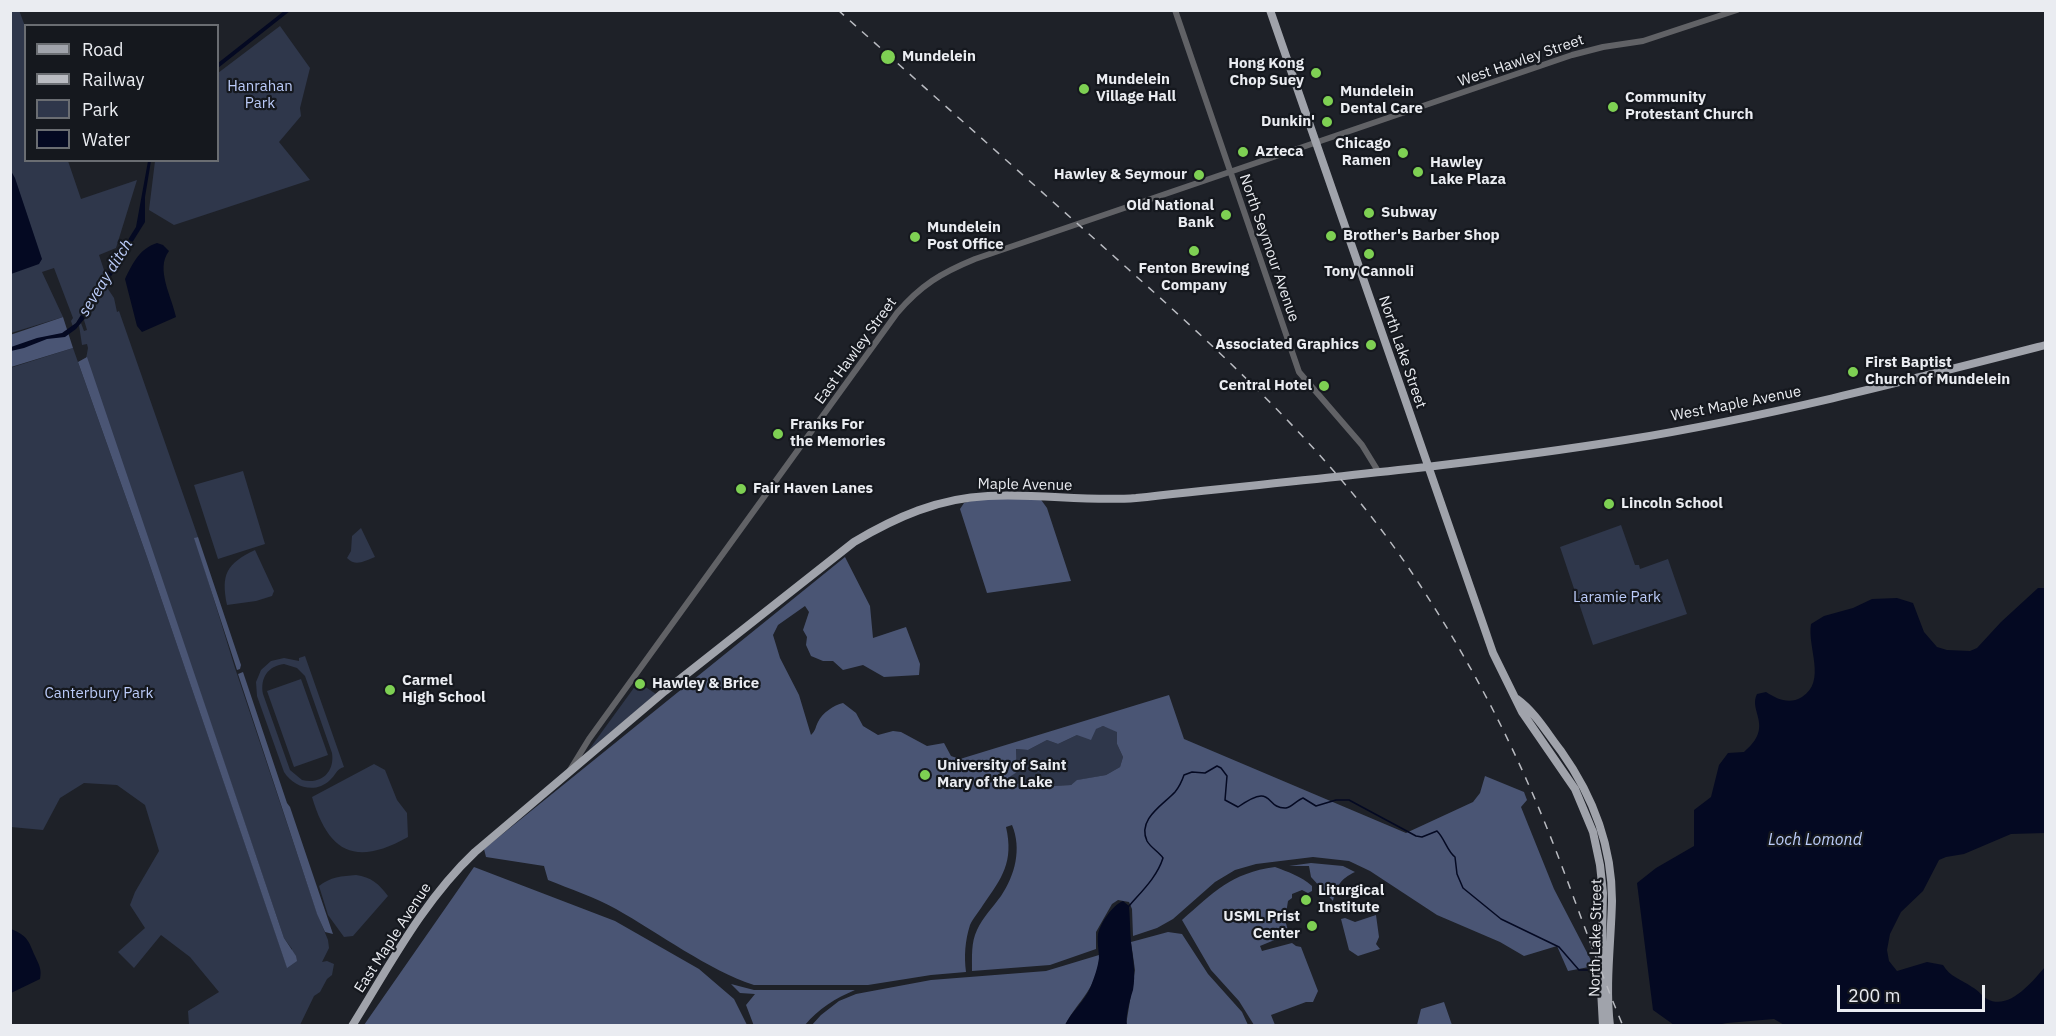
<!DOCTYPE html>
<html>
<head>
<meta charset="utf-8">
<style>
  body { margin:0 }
  #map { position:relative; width:2056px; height:1036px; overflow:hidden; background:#1e2128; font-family:"IBM Plex Sans",sans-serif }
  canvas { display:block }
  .frame { position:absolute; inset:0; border:12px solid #eaecf1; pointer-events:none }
  .legend { position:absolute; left:24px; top:24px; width:195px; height:138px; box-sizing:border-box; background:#15181e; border:2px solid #6a6d72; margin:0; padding:8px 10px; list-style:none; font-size:18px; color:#eaecf1 }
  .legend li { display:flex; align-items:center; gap:12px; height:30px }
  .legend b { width:30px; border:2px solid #6a6d72 }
  .scale { position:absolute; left:1837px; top:985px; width:148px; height:27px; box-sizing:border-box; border:3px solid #eaecf1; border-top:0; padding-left:8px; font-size:18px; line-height:21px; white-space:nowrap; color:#eaecf1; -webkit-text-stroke:4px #15181e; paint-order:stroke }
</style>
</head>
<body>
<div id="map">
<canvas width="2056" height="1036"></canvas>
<div class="frame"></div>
<ul class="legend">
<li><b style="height:8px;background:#a0a3ab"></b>Road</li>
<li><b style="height:8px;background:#b9bbc1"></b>Railway</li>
<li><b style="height:16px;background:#2f374b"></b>Park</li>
<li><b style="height:16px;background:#040922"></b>Water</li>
</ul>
<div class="scale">200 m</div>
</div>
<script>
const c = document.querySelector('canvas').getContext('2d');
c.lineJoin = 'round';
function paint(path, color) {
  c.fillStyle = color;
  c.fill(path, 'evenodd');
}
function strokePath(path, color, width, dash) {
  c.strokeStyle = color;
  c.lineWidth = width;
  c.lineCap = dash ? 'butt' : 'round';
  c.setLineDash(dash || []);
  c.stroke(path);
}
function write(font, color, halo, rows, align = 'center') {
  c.font = font + ' "IBM Plex Sans",sans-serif';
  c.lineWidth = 4.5;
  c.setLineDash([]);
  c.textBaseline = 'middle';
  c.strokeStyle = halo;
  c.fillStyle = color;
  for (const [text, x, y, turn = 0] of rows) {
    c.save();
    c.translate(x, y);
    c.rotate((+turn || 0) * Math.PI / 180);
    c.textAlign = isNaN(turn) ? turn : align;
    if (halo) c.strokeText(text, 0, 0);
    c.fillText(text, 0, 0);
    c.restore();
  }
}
paint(new Path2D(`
  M19,10L26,29V160L68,161L81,199L137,180L116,248L99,255L106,276L76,323L73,327L71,321L73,318L54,268L42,272L63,317L11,333L10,11Z
  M280,26L310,68L300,108L301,116L279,142L310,180L174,225L149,210L155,161L218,160V73Z
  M106,286L114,298L117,312L119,311L198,537L195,538L235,668L317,913L328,940L329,948L322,962L327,961L334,964L332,975L327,979L320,992L314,996L300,1025H189L188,1011L219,992L190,957L161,935L134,968L118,952L145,928L130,905L135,892L159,851L145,805L117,785L84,783L60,798L43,830L11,827L10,368L73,348L147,557L287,967L292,949L284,938L86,359L88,348L87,344L82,345L79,325L81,323L84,331L87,330L84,320Z
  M243,471L265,544L218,559L194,485Z
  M1621,525L1635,565H1639L1640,569L1668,559L1687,614L1593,645L1560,547Z
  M361,528L375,557C364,561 356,567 347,558L351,551L352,536Z
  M255,550L274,591L272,596L256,601L227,605C221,574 226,564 255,550Z
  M305,656L344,767C336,769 336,775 330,780C316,794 294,788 284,772L257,696L256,682L261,670L271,661L284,658L299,661V658ZM284,664L297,668L305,676L332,753C335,772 321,785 302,780L290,770L263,694C260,678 268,666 284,664Z
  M301,679L328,755L294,767L267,691Z
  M641,684L656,694L588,751L636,685L639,686Z
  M1103,726L1117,731V744L1123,757L1120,767L1106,775L1078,780L1071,785L1053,786L1047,779L1008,785V778L1017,771L1016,749L1028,750L1047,740L1058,744L1077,735Z
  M374,764L385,770L397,800L407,813L408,837C356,866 329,854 312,797Z
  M356,875C371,877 379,884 388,896L353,936L344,937L328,915L319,886C330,877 342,876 356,875Z`), '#2f374b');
paint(new Path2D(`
  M63,317L73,348L11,367L10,335Z
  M87,357L284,938L296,956L297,961L287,968L147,557L78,362Z
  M987,496L1039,497L1047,508L1071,581L987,593L960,509L964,503Z
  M198,537L241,665L240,669L237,670L194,538Z
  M845,557L870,606L873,638L906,627L920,664L919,675L884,677L863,665L843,670L833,661H823L811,656L806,645L807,637L803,630L809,612L805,606L778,625L773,635L780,658L799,695L811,735C816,730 815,728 818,722C822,713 834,705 843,703L856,713L863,726L878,735L893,731L901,732L927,746L944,743L951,756L960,759L1169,695L1184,739L1406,833L1473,802L1480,793L1485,776L1524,792L1527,800L1521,807L1554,889L1594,966L1568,971L1557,946L1524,956L1500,942L1437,915L1370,871L1349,861L1313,857L1256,864L1235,870L1215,882L1173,919L1157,928L1133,936L1132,909L1129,902L1118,900L1112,904L1096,932V949L1050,965L972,971C972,957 971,942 977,930C983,917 993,907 1001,896C1015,875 1022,849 1012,825L1006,827C1014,862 1002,878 983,905C979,912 973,918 970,925C965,941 964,956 966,972L931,975L868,985H754C708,970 659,933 616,909C595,897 570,889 548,880L544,866L486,857L484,849ZM1103,726L1117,732V744L1123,757L1120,767L1106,775L1077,780L1071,785L1053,786L1047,779L1008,785V778L1017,772L1016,749L1028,750L1047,740L1058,744L1077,735L1091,740L1096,729Z
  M243,672L287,803L290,807L333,934L325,932L317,914L238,674Z
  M1311,863L1343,866L1355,872C1340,879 1337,886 1333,901L1311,877L1309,866H1289Z
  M474,867L615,921L699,969L734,999L747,1025H364Z
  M1275,867C1288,872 1301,876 1312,886V891L1308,893L1302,890L1292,894V898L1288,901L1285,920L1289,934L1260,946L1262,951L1292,943L1296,946L1301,947L1318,991L1313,1002H1306L1271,1015L1275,1025H1254L1239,1001L1211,970L1182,920C1214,892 1231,873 1275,867Z
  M1376,915L1379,937L1376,944L1380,949L1358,956L1349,950L1341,919L1345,918L1355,922Z
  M1168,932L1182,934L1208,974L1242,1012L1248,1025H1126L1135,970L1131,942Z
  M1099,955C1100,985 1077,1002 1065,1025L811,1026L821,1015L839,1001L856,994L931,980L1046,971Z
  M731,984L754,990H855C836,998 818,1009 805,1025L754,1026L746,1005L755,994L740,993Z
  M1444,1002L1452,1025H1417L1421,1009Z`), '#4a5574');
paint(new Path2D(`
  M284,11H290L218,68V63Z
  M148,161H151L145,197V222L85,318L76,329L65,337L47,339L24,348L11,351V347L37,338L62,333L76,323L136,227Z
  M11,171L15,178L42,259L39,264L11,274Z
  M157,243L163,245L169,251C155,269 172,297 176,317L142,332L137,326L125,279C133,263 139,249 157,243Z
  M2038,588H2046L2045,833L2011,834L1964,854L1946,857L1939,860L1923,891L1901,912L1890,934L1887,950L1889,961L1897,971L1927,962L1943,965C1950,977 1961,979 1972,987C1978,990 1982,996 1987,999C2009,1011 2032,982 2045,967V1025L1786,1026L1774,1019L1727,1023L1717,1025H1674L1653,1010L1637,883L1656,868L1694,846V810L1711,797L1719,765L1728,753L1744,752C1775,726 1748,712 1757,694L1766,692C1777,699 1789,705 1802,697C1827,681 1807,648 1811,624L1824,616L1853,608L1872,599L1897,598L1913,603L1924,632L1937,647L1947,650L1970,651L1977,648L2001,622Z
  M1123,901L1129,906C1130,918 1130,931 1131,943C1133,959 1136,974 1133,990C1130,999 1125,1017 1127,1025H1065C1072,1011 1085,1001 1091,986C1094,978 1098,967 1099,958C1099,951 1097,942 1098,934C1101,922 1112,906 1123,901Z
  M11,929C28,936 28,940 35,956C39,965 42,969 40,979L11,993Z`), '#040922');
strokePath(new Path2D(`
  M1129,906C1142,891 1157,877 1163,858C1159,852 1151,848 1147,841C1137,819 1163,805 1175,792C1179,787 1182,781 1184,775L1192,772L1205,773L1217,766L1221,768L1227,776L1225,800L1238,807C1275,781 1264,809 1286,808C1292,807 1297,800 1303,798L1316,806L1336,800H1349L1416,836L1422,837L1437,831C1445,839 1447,851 1455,857L1457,874L1463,888L1501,919L1559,947L1579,970H1595`), '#040922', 1.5);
strokePath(new Path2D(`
  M1175,10L1299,372L1362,445L1378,471
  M570,770L589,739L897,313C921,285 941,273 975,259L1572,55L1603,47L1643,41L1737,10`), '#616266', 6);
strokePath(new Path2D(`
  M1270,10L1493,653L1522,712L1575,789L1593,832L1600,865L1603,893L1601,989L1603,1026
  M1517,699C1535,712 1547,733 1561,751C1593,796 1612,845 1612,901C1611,943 1605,984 1610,1026
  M352,1026C390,965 423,901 475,852L665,691L854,542C896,517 939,498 988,496C1038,493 1087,502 1136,498C1299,480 1463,466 1625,440C1767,417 1906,381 2046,345`), '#a0a3ab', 8);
strokePath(new Path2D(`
  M838,10C935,97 1031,182 1127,268C1235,365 1341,463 1420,585C1461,648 1497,713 1527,781C1563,861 1589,945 1623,1026`), '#b9bbc1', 1.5, [8, 8]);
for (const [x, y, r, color] of [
  [888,57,8,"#7ed053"],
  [1316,73,6,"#7ed053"],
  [1084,89,6,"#7ed053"],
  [1328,101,6,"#7ed053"],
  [1613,107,6,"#7ed053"],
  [1327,122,6,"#7ed053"],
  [1243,152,6,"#7ed053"],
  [1403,153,6,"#7ed053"],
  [1418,172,6,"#7ed053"],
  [1199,175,6,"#7ed053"],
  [1369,213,6,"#7ed053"],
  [1226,215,6,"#7ed053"],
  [1331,236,6,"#7ed053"],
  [915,237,6,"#7ed053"],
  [1194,251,6,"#7ed053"],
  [1369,254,6,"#7ed053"],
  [1371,345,6,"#7ed053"],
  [1853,372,6,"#7ed053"],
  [1324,386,6,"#7ed053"],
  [778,434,6,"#7ed053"],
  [741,489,6,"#7ed053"],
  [1609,504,6,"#7ed053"],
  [640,684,6,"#7ed053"],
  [390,690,6,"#7ed053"],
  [925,775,6,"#7ed053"],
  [1306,900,6,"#7ed053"],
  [1312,926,6,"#7ed053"]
]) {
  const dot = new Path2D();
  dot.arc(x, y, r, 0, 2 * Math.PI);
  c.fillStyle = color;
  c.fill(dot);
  strokePath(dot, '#15181e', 2);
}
write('bold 15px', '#eaecf1', '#15181e', [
  ["Mundelein",902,57],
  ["Hong Kong",1304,64,"right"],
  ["Chop Suey",1304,81,"right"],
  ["Mundelein",1096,80],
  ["Village Hall",1096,97],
  ["Mundelein",1340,92],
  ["Dental Care",1340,109],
  ["Community",1625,98],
  ["Protestant Church",1625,115],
  ["Dunkin'",1315,122,"right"],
  ["Chicago",1391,144,"right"],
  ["Ramen",1391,161,"right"],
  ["Azteca",1255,152],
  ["Hawley",1430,163],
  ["Lake Plaza",1430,180],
  ["Hawley & Seymour",1187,175,"right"],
  ["Old National",1214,206,"right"],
  ["Bank",1214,223,"right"],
  ["Subway",1381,213],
  ["Mundelein",927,228],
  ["Post Office",927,245],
  ["Brother's Barber Shop",1343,236],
  ["Fenton Brewing",1194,269,"center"],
  ["Company",1194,286,"center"],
  ["Tony Cannoli",1369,272,"center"],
  ["Associated Graphics",1359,345,"right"],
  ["First Baptist",1865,363],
  ["Church of Mundelein",1865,380],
  ["Central Hotel",1312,386,"right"],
  ["Franks For",790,425],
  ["the Memories",790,442],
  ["Fair Haven Lanes",753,489],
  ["Lincoln School",1621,504],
  ["Carmel",402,681],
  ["High School",402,698],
  ["Hawley & Brice",652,684],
  ["University of Saint",937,766],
  ["Mary of the Lake",937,783],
  ["Liturgical",1318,891],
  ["Institute",1318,908],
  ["USML Prist",1300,917,"right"],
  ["Center",1300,934,"right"]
], 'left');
write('15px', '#eaecf1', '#15181e', [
  ["West Hawley Street",1521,61,-19],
  ["North Seymour Avenue",1269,248,71],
  ["East Hawley Street",856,351,-54],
  ["North Lake Street",1402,352,71],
  ["West Maple Avenue",1736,404,-11],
  ["Maple Avenue",1025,485,1],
  ["East Maple Avenue",393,938,-57],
  ["North Lake Street",1596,938,-89]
]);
write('15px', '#bbcbf9', '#15181e', [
  ["Hanrahan",260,87],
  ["Park",260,104],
  ["Laramie Park",1617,598],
  ["Canterbury Park",99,694]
]);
write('italic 16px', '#bdcefb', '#15181e', [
  ["seveay ditch",106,278,-58],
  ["Loch Lomond",1815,840]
]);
</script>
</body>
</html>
